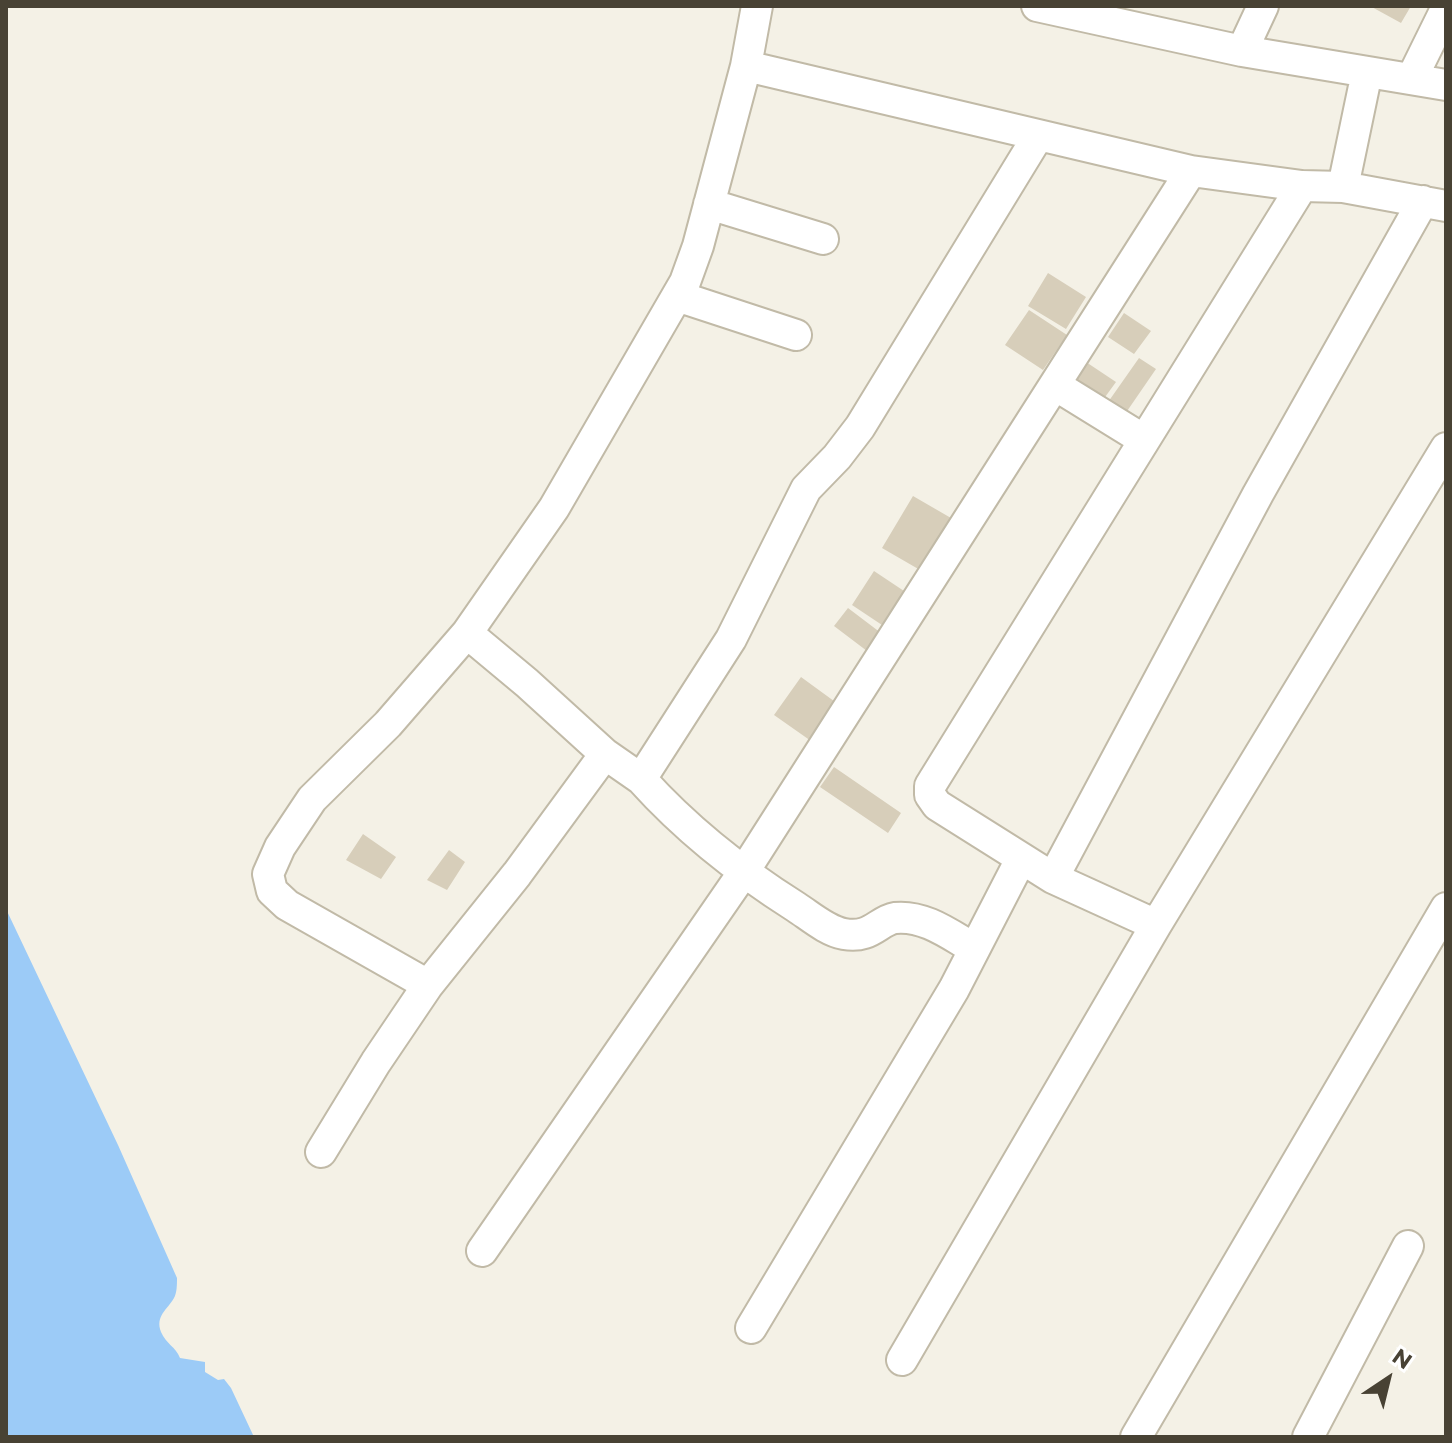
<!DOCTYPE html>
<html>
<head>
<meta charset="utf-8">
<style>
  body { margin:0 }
  #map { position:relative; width:1452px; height:1443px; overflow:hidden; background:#f4f1e6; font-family:Montserrat,sans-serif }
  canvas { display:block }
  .frame { position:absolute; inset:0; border:8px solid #484234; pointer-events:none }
  .north { position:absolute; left:1348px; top:1339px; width:80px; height:80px; -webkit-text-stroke:6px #fff; paint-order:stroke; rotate:35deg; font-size:22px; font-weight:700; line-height:32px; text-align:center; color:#484234 }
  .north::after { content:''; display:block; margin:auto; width:28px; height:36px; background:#484234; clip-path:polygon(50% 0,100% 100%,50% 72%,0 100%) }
</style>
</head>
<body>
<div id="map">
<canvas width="1452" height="1443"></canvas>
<div class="frame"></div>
<div class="north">N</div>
</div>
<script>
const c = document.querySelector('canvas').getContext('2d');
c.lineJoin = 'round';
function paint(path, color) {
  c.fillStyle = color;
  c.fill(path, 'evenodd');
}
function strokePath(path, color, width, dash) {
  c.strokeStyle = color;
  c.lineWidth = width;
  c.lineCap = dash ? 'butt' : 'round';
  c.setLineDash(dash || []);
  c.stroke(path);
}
paint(new Path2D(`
  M6,909L118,1145L177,1278C177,1284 177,1293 174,1298C167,1310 155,1316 161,1332C166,1344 176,1347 180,1358L205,1362V1372L218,1380L224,1379L231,1388L254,1437H6Z`), '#9ccbf7');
paint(new Path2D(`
  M1370,6H1411L1401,23Z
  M1048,273L1086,297L1066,329L1028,306Z
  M1029,310L1067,335L1043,370L1005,345Z
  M1124,313L1151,331L1134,354L1108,337Z
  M1139,358L1156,369L1123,417L1106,405Z
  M1086,362L1116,382L1100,404L1071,384Z
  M913,496L951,518L920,570L882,548Z
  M874,571L910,595L888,629L852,605Z
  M848,608L881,633L867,651L834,626Z
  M801,677L838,704L811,741L774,715Z
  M834,767L901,813L888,833L820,787Z
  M363,834L396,857L381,879L346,860Z
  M449,850L465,862L447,890L427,880Z`), '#d7ceba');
const minor = new Path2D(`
  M1037,6L1242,51L1446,85
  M1242,51L1263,6
  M746,66L1191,171
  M1412,78L1446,9
  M1302,186L1343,187L1367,72
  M1343,187L1446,206
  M709,204L823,239
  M677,296L796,335
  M1055,385L1144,440
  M605,754L641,779L731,639L806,489L837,457L860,427L1038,136
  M641,779C686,829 739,871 796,907C810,916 827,931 844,934C871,939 878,921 895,918C924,915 949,934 973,948
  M1053,878L1258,494L1423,201
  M1156,925L1446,448
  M428,985L287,905L272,891L268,874L280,847L312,799L388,724L467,633
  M321,1152L376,1062L428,985L517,874L605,754L527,683L467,633L554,508L685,282L698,246L746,66L757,6
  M482,1251L743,873L1191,171L1302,186L930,786V795L937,805L1053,878L1156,925L902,1360
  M751,1328L954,989L1021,859
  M1136,1437L1446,908
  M1308,1437L1408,1246`);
strokePath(minor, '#c1baa7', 34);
strokePath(minor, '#fff', 30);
</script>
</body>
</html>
